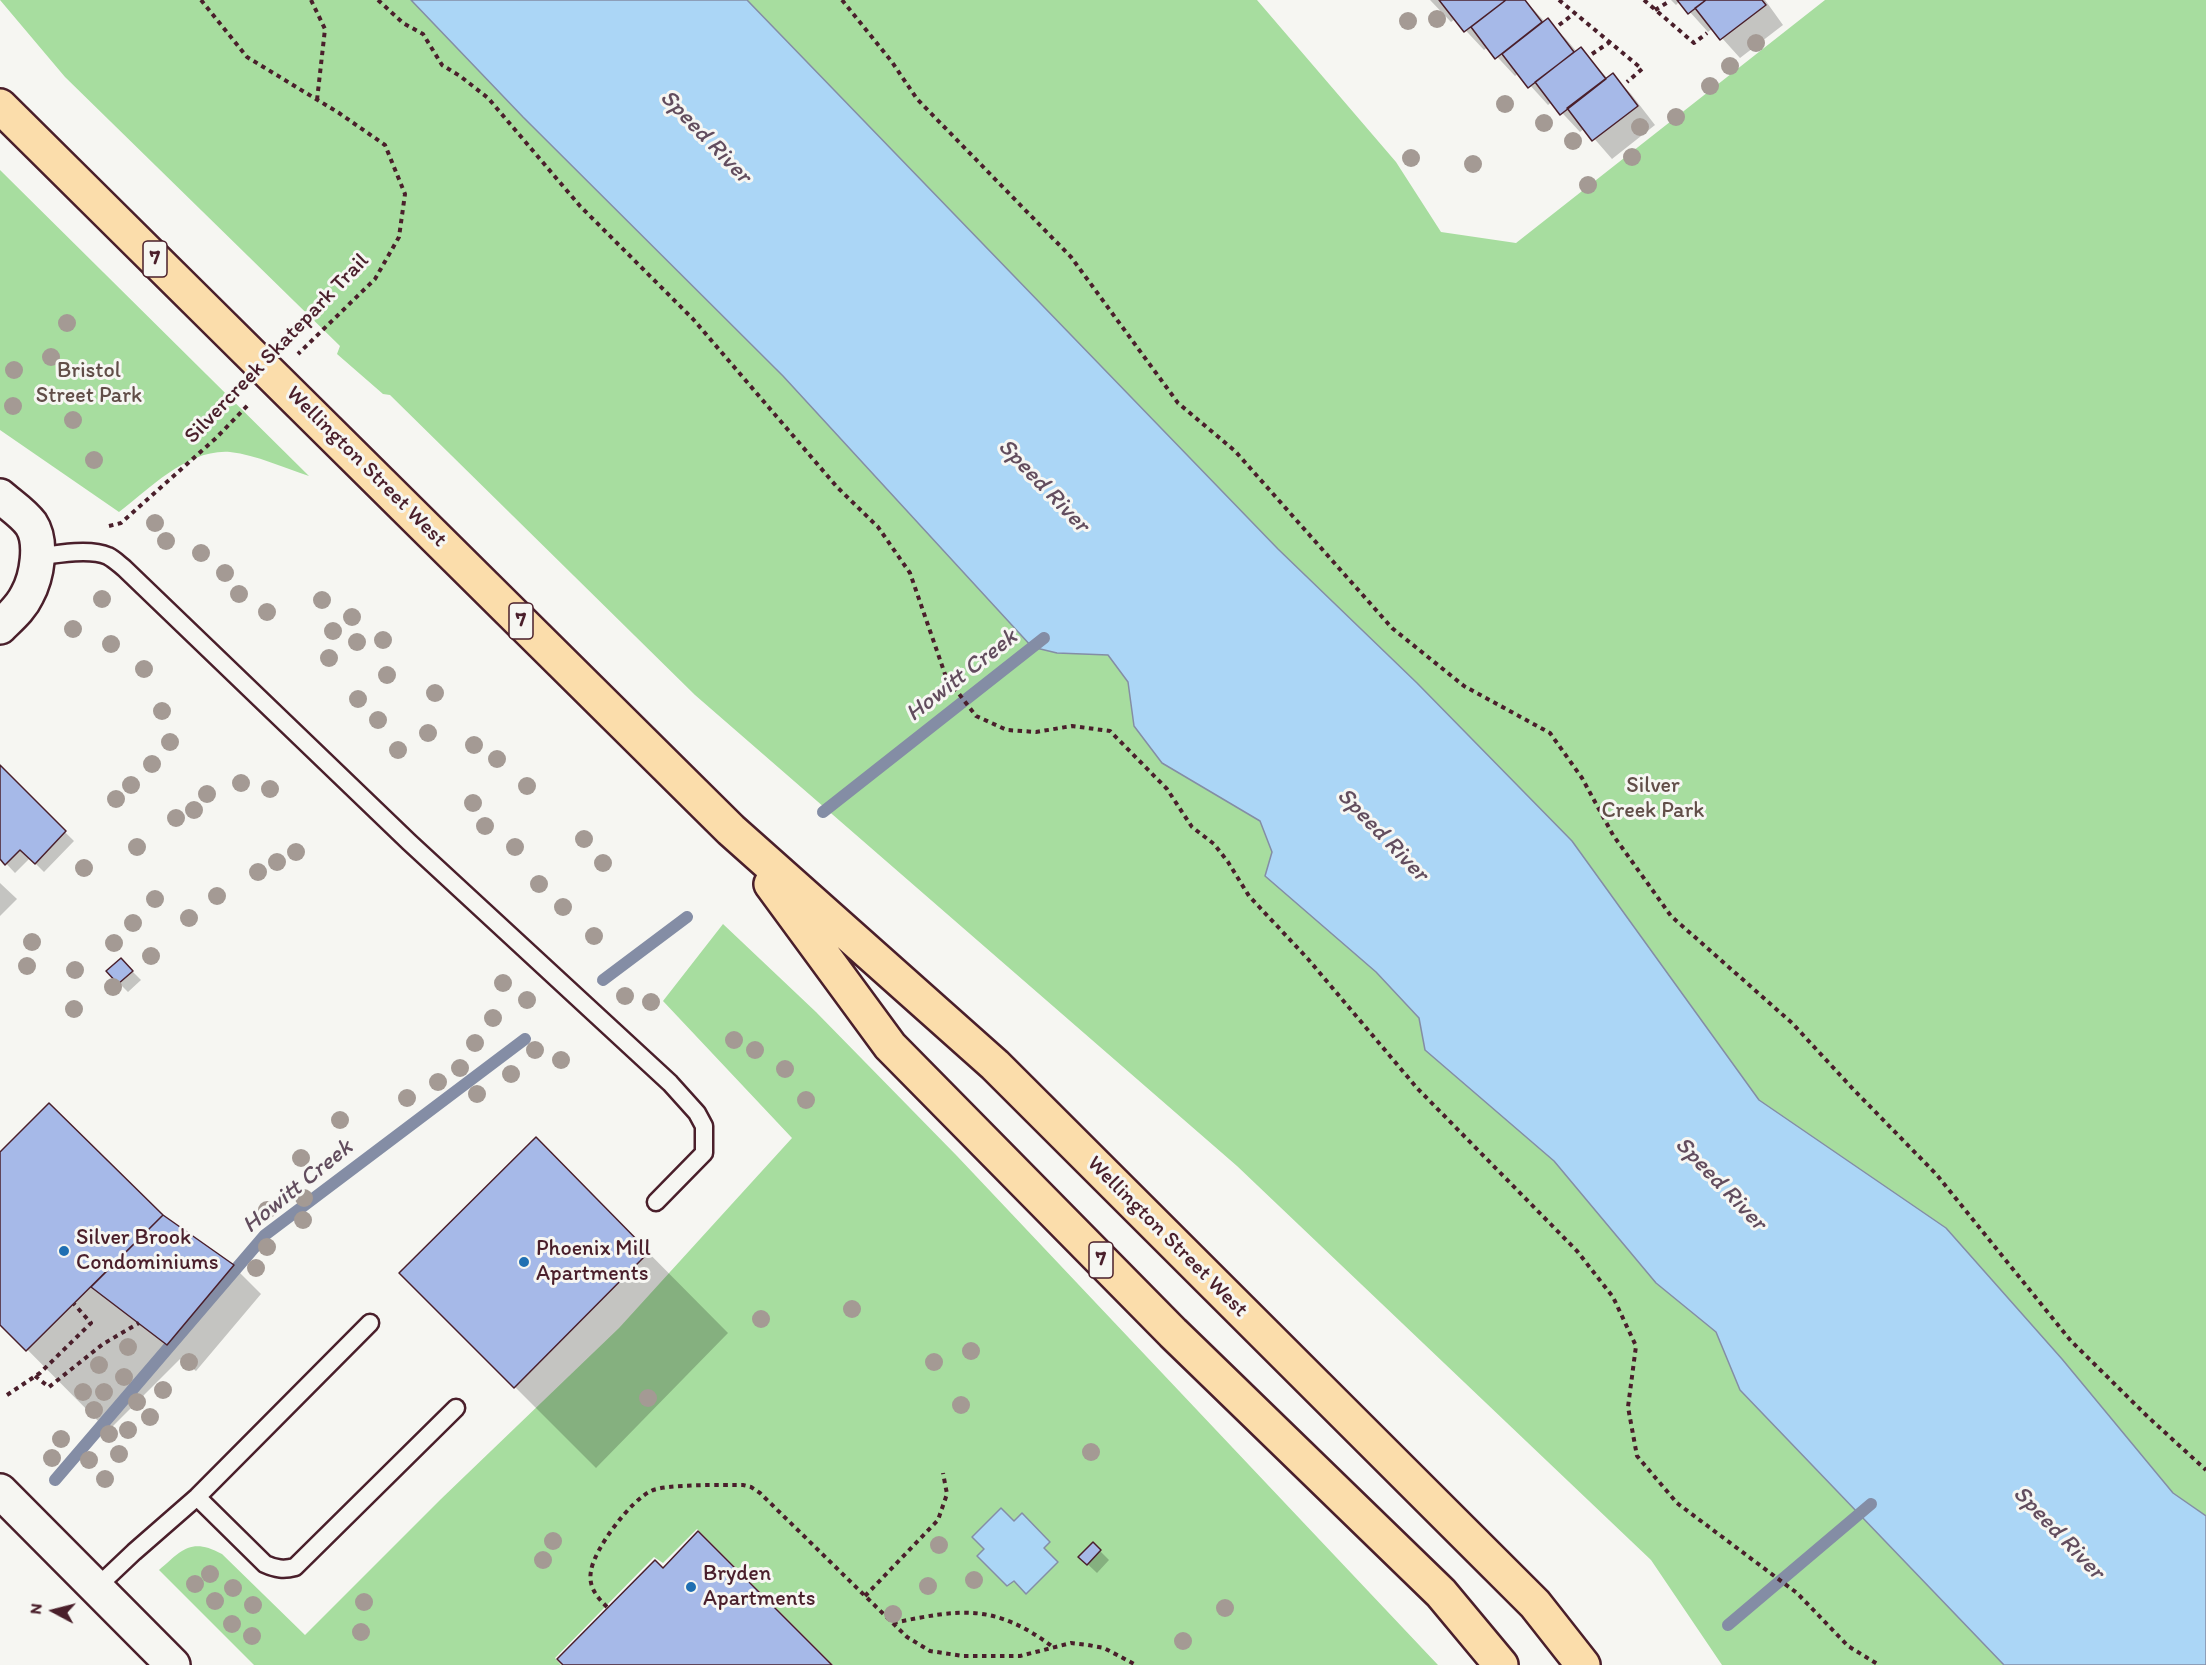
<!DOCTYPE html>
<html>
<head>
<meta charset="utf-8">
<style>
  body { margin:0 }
  #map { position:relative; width:2206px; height:1665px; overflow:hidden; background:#f6f6f2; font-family:Itim,sans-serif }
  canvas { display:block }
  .north { position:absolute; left:24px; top:1581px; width:60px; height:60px; -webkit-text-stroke:4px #f6f6f2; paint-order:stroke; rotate:277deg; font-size:16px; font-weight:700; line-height:24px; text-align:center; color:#4a1f2b }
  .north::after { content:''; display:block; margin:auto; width:21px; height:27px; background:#4a1f2b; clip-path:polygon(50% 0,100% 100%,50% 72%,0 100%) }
</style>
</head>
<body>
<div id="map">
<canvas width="2206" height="1665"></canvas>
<div class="north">N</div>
</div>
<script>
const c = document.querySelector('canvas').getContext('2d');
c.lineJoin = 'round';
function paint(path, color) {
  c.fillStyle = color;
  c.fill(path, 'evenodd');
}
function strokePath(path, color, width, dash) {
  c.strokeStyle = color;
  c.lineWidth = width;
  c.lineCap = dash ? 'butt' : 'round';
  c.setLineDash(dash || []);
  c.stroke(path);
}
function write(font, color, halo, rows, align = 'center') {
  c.font = font + ' Itim,sans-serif';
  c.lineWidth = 6;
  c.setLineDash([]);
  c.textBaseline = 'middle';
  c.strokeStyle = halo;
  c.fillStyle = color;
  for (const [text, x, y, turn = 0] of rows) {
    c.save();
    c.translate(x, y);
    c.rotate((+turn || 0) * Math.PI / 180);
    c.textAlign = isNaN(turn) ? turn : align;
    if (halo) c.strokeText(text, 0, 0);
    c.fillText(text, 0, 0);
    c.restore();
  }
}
paint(new Path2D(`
  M0,0H1257L1396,162L1441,232L1516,243L1825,0H2206V1665H1722L1651,1560L1237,1166L695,695L390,395L383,394L337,354L340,346L65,77Z
  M0,170L309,476C284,468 257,455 230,452C187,449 151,488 119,512L0,430Z
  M723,924L816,1012L957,1156L1438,1665H833L697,1529L663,1563L654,1557L555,1658L561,1665H254L159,1570C182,1550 191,1537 222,1554L305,1635L441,1499L619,1328L792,1138L663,1001Z`), '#a7dd9f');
const water = new Path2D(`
  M411,0H747L1278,549L1417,683L1572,841L1759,1100L1946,1228L2062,1359L2173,1493L2206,1516V1665H2004L1740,1390L1716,1332L1656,1283L1554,1161L1425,1050L1419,1018L1376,972L1265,876L1272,852L1260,821L1162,763L1134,726L1128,682L1108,655L1057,653L1032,647L783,376L523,117Z
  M1001,1508L1014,1521L1022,1513L1050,1542L1044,1548L1058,1562L1026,1594L1014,1581L1007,1586L977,1556L984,1549L972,1537Z`);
paint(water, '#abd6f6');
strokePath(water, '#848da5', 1.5);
paint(new Path2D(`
  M1430,0H1525L1545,22L1547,20L1566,39L1577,52L1581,49L1608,79L1613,75L1631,94L1655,125L1612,159L1585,128L1580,132L1552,102L1548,105L1519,73L1515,76L1488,47L1484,50L1455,19L1451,22Z
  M1671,0H1765L1783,25L1740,58L1713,28L1708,32L1680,1L1676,5Z
  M0,768L74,841L44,872L30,858L15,873L0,857Z
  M0,883L17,899L0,916Z
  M121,960L141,980L128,992L119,983Z
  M0,1154L162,1216L233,1266L261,1294L196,1371L180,1359L108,1431L0,1322Z
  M616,1220L728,1333L596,1468L401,1273Z
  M1093,1544L1109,1560L1097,1573L1080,1557Z`), '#0003');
strokePath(new Path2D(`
  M823,812L1044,638
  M603,980L687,917
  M55,1480L265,1235L525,1039
  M1728,1625L1871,1504`), '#848da5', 12);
const building = new Path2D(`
  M1439,0H1506L1464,32Z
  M1506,0H1525L1542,22L1495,59L1471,27Z
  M1677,0H1706L1688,14Z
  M1706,0H1762L1766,5L1720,40L1695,8Z
  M1548,18L1574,52L1528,88L1502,54Z
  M1581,47L1606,79L1560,115L1535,82Z
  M1613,73L1638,106L1592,141L1567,108Z
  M0,765L66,831L35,864L20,850L5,865L0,859Z
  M121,958L133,971L118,984L106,971Z
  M49,1103L163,1215L26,1351L0,1325V1152Z
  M536,1137L649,1252L514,1388L399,1273Z
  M163,1215L234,1265L167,1345L91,1287Z
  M698,1531L832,1665H563L557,1659L655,1560L663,1568Z
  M1093,1542L1101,1550L1087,1565L1078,1557Z`);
paint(building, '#a6b9e8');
strokePath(building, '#4a1f2b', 1.5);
const service = new Path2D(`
  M37,557C56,554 90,548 108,556C114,559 119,564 124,568L409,842L670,1083L697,1113L704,1126V1153L656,1202
  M197,1497L265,1564C276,1569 284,1570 295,1567L456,1408
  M96,1588L134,1552L197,1497L370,1323`);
const minor = new Path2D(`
  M0,496C9,504 23,513 31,524C43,542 37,577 27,595C21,608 10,617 0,627`);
const tertiary = new Path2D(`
  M0,1491L173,1665`);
const primary = new Path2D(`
  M0,106L731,830L995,1065L1535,1604L1583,1665
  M771,884L890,1046L1173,1333L1441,1593L1501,1665`);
strokePath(service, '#4a1f2b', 21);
strokePath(minor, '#4a1f2b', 38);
strokePath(tertiary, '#4a1f2b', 38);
strokePath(primary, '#4a1f2b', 38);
strokePath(new Path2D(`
  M201,0L247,57L339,113L385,145L405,194L399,237L375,279L298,354
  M311,0L325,29L317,100
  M378,0L403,23L423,34L442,65L460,76L488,98L580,206L693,319L837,487L878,527L910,573L946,677L976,716L1007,730L1036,732L1072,726L1110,731L1167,789L1192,827L1214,844L1228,862L1249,896L1308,959L1417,1088L1577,1251L1613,1297L1636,1346L1628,1407L1637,1456L1677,1503L1797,1593L1848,1646L1879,1665
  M842,0L892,62L917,99L1071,257L1178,403L1235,451L1392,628L1464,686L1550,733L1582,778L1613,835L1671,916L1792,1023L1853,1089L1937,1175L2071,1341L2147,1416L2206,1470
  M1559,0L1642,69L1627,82
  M1644,0L1694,43L1707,33
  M1655,10L1670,1
  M1559,25L1575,13
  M1592,54L1610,42
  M109,526L121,523L215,439L249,404
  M35,1376L49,1387L103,1344L139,1323
  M7,1395L40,1373L91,1323L74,1304
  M865,1596L938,1520L947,1494L943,1473
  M607,1607C597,1597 588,1587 591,1571C594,1549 631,1500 651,1491C664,1484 725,1485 743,1485L751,1487L760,1493L907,1637L930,1651L963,1656H1020L1071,1643L1088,1645L1104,1648L1136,1665
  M893,1623C961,1609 994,1603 1053,1647`), '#4a1f2b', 4, [4.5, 4.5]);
strokePath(service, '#f6f6f2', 16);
strokePath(minor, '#f6f6f2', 33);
strokePath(tertiary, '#f6f6f2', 33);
strokePath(primary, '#fbddab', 33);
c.fillStyle = '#a49a94';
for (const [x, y] of [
  [1437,19],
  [1408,21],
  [1756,43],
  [1730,66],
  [1710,86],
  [1505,104],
  [1676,117],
  [1544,123],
  [1640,127],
  [1573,141],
  [1632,157],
  [1411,158],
  [1473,164],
  [1588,185],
  [67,323],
  [51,357],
  [14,370],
  [13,406],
  [73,420],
  [94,460],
  [155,523],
  [166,541],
  [201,553],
  [225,573],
  [239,594],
  [102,599],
  [322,600],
  [267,612],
  [352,617],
  [73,629],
  [333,631],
  [383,640],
  [357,642],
  [111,644],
  [329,658],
  [144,669],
  [387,675],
  [435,693],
  [358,699],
  [162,711],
  [378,720],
  [428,733],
  [170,742],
  [474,745],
  [398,750],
  [497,759],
  [152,764],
  [241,783],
  [131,785],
  [527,786],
  [270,789],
  [207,794],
  [116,799],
  [473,803],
  [194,810],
  [176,818],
  [485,826],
  [584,839],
  [137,847],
  [515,847],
  [296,852],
  [277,862],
  [603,863],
  [84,868],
  [258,872],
  [539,884],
  [217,896],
  [155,899],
  [563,907],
  [189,918],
  [133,923],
  [594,936],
  [32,942],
  [114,943],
  [151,956],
  [27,966],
  [75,970],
  [503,983],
  [113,987],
  [625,996],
  [527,1000],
  [651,1002],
  [74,1009],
  [493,1018],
  [734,1040],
  [475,1043],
  [535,1050],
  [755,1050],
  [561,1060],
  [460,1068],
  [785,1069],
  [511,1074],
  [438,1082],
  [477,1094],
  [407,1098],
  [806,1100],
  [340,1120],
  [301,1158],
  [304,1198],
  [267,1210],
  [303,1220],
  [267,1247],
  [256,1268],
  [852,1309],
  [761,1319],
  [128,1347],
  [971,1351],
  [189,1362],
  [934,1362],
  [99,1365],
  [124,1377],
  [163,1390],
  [83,1392],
  [104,1392],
  [648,1398],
  [137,1402],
  [961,1405],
  [94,1410],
  [150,1417],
  [128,1430],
  [109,1434],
  [61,1439],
  [1091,1452],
  [119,1454],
  [52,1458],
  [89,1460],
  [105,1479],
  [553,1541],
  [939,1545],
  [543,1560],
  [210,1574],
  [974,1580],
  [195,1584],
  [928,1586],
  [233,1588],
  [215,1601],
  [364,1602],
  [253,1605],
  [1225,1608],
  [893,1614],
  [232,1624],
  [361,1632],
  [252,1636],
  [1183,1641]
]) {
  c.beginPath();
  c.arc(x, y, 9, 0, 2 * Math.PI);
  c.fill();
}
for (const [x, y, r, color] of [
  [64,1251,6,"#1f6fb2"],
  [524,1262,6,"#1f6fb2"],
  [691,1587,6,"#1f6fb2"]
]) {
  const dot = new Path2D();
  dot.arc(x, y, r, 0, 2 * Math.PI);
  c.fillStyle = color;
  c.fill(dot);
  strokePath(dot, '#f6f6f2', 2);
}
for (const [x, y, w] of [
  [155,259,24],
  [521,621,24],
  [1101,1260,24]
]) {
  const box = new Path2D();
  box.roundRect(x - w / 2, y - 18, w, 36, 4.5);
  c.fillStyle = '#f6f6f2';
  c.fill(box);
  strokePath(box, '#4a1f2b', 1.5);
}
write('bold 21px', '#4a1f2b', null, [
  ["7",155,259],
  ["7",521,621],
  ["7",1101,1260]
]);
write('22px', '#4a1f2b', '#f6f6f2', [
  ["Silvercreek Skatepark Trail",277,349,-46],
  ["Wellington Street West",366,467,45],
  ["Wellington Street West",1167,1237,45]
]);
write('22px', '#614e48', '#f6f6f2', [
  ["Bristol",89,371],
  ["Street Park",89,396],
  ["Silver",1653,786],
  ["Creek Park",1653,811]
]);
write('22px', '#4a1f2b', '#f6f6f2', [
  ["Silver Brook",76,1238],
  ["Condominiums",76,1263],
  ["Phoenix Mill",536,1249],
  ["Apartments",536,1274],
  ["Bryden",703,1574],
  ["Apartments",703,1599]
], 'left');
write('italic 24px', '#624d5e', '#f6f6f2', [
  ["Speed River",705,137,46],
  ["Speed River",1043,486,46],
  ["Howitt Creek",962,676,-38],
  ["Speed River",1382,835,46],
  ["Speed River",1720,1184,46],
  ["Howitt Creek",298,1187,-39],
  ["Speed River",2058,1533,46]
]);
</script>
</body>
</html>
